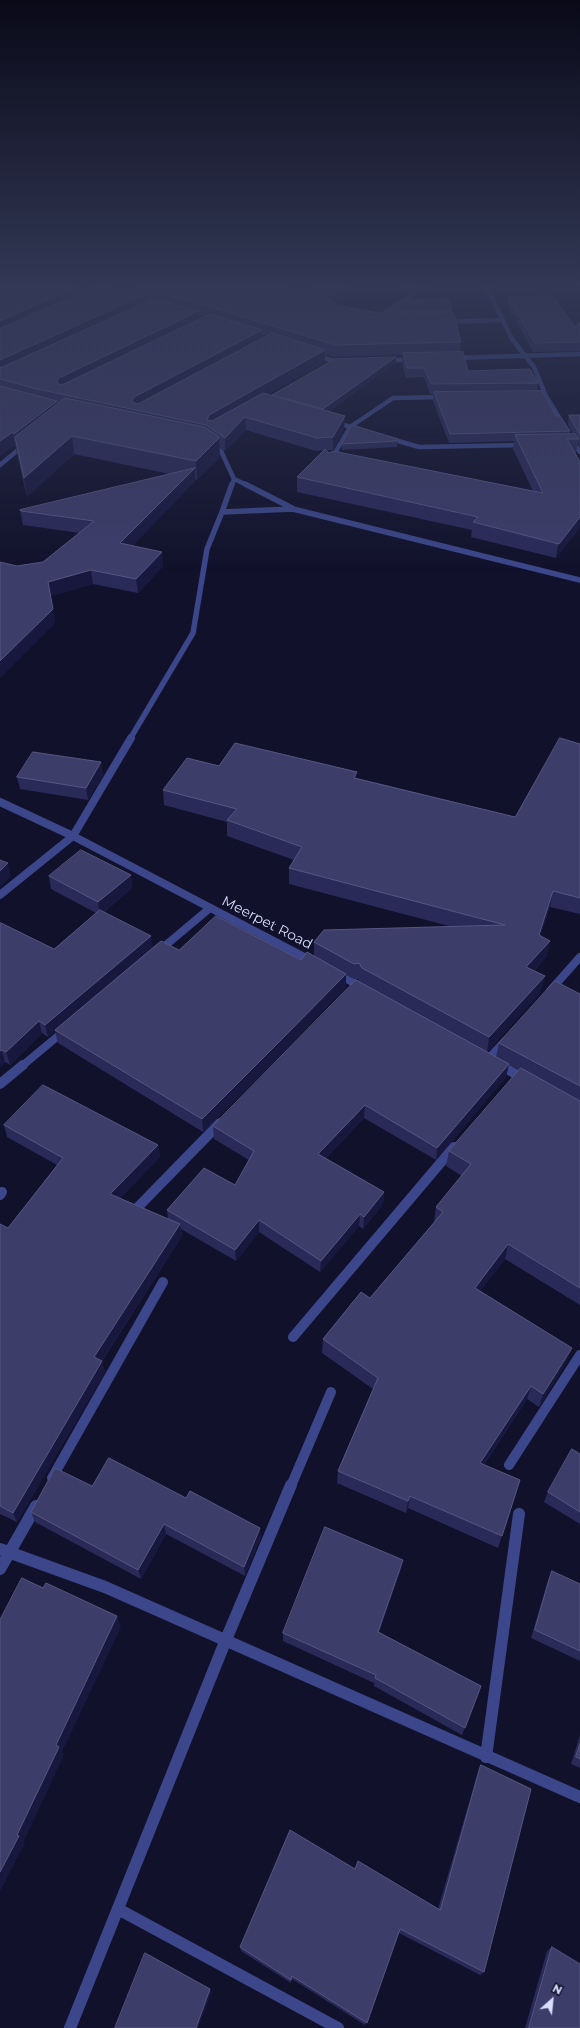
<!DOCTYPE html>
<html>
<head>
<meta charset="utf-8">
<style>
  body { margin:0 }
  #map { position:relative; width:580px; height:2028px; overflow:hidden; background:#11112b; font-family:Montserrat,sans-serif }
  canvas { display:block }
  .north { position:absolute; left:532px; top:1980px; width:40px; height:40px; -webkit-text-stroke:3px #11112b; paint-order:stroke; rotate:27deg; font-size:11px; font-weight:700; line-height:16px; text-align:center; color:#daddff }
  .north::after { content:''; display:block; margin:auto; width:14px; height:18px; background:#daddff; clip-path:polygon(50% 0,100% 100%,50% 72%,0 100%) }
</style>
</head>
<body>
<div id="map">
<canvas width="580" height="2028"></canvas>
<div class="north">N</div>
</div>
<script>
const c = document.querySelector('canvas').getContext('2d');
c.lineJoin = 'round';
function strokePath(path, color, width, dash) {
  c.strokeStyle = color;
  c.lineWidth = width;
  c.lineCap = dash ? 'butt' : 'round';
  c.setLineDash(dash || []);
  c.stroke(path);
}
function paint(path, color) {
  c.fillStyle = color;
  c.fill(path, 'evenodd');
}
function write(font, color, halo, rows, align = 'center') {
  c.font = font + ' Montserrat,sans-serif';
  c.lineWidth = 3;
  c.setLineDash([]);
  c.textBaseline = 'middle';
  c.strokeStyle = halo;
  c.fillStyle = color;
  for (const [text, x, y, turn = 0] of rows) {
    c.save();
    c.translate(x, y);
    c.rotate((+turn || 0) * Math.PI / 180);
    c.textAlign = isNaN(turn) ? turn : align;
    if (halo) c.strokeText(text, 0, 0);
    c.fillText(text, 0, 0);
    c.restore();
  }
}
strokePath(new Path2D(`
  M210,445L221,451L234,479L232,485
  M0,465L24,445
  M234,479L247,485`), '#3b478a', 4.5);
strokePath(new Path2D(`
  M232,484L222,512L293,509L580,580
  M245,484L292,508
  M130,739L193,633L207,549L222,512`), '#3b478a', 5.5);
strokePath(new Path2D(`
  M73,836L131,738`), '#3b478a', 8);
strokePath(new Path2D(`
  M404,288L418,291
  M487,288L512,339L534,367L546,396L563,424
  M395,306L423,288
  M446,322L503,320
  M315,355L334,361H343
  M454,358L580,354
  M386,360H413
  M334,422L361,430
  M388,438L419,447L523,445
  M572,440L580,452
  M331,460L350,427L393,398L443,397`), '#3b478a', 4.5);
strokePath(new Path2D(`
  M0,802L73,836L312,961
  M0,895L73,836
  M160,950L210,908
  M337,974L362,987
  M550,991L580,957
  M489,1058L505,1041
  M499,1064L502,1066
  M22,1066L64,1031`), '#3b478a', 8);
strokePath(new Path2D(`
  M500,1065L524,1079
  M0,1084L23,1065
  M0,1195L2,1192
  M139,1206L220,1123
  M293,1337L454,1147
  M509,1465L580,1355
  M52,1478L163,1282
  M291,1486L331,1392`), '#3b478a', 10);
strokePath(new Path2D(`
  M0,1549L105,1587L580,1797
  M0,1569L36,1506
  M486,1757L519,1514
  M118,1909L338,2028
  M70,2028L225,1642L291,1485`), '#3b478a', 12);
paint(new Path2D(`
  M0,288H89V290L114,289V288H383L335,303L338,305L383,313V312H452L461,342L460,352L468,371L538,383L537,391L556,416L570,431V434H573L568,424L569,415H580V447L578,443L576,453H575L556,558L471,537L472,530L297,492V477L324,450L316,451L246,430L225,451L219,447L220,457L197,480L195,479V481L132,546L163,566L138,593L93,584L50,596L55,623L17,566L43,562L80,533L23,525L20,510L170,474L74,454L27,497L15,445L0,455ZM142,300L148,302L143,304ZM199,315L205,317L199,319ZM262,334L263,335L267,336L262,339ZM325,354L335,357L403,355L402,363L406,378L424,377L430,394H433V401L449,443L514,441L513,449L533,491L329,453L326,450H333L344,429L345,416L328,412L395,363L396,357L272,395V396L268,394L325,362Z
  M508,298L575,327L580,322V351L533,352L508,306Z
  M398,439L397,447L342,450V444Z
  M580,744V914L550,907L540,936L550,941L546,957L534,971L541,992L487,1052L496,1057L499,1043L580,994V1305L505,1259L480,1291L567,1361L539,1407L527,1399L484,1465L520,1480L498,1548L408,1508L406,1513L337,1483L338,1471L373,1389L322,1353L323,1339L370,1298L435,1222H434L436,1207L462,1176L446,1166L449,1151L519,1070L509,1065L506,1077L436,1160L364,1118L326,1158L384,1192L383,1204L363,1229L359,1226L320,1272L259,1232L236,1261L181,1229L182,1236L102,1361L105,1372L17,1522L0,1514V1224L8,1228L57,1165L7,1137L4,1125L158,1145L160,1157L120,1198L168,1219L167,1210L235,1185L249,1160L214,1139L213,1126L360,982L358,979H354L346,975V987L276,1059L203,1132L58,1043L55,1031L48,1037L42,1033L10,1065L5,1062L0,1067V923L54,949L96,913L51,889L49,876L131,875L132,888L104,912L153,948L301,960L314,956V942L449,926L289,884V868L294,860L227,836V822L164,805L163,790L219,766L357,778L515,817Z
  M101,762L103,775L88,800L20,789L17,777Z
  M580,1454V1524L544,1502L548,1492Z
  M92,1486L261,1537L245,1576L166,1534L141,1579L35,1522L31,1512Z
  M401,1569L379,1632L481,1686L462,1735L374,1686V1683L283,1641V1633Z
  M552,1571L580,1584V1661L531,1638L548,1580Z
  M580,1735V1768L571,1764Z
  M481,1765L484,1972L480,1975L399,1933L365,2025L292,1979L291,1983L241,1951L240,1947L355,1869L438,1909L478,1772Z
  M552,1947L580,2028H525L547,1951Z`), '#2a2a59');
paint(new Path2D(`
  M74,288H89V293L0,334V321Z
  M347,288H383L331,305V293Z
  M142,296L143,308L0,373V360Z
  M199,311V323L58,393L57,381L59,378Z
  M262,330V342L135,410L132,400L134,397Z
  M325,350V362L209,428L207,420L209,415Z
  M396,357L395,363L323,415V409Z
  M57,401L58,413L15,437L16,447L14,434Z
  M345,416L344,429L333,450V437Z
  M245,417L246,430L225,451V438Z
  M13,432L15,445L0,455V441Z
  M72,436L74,454L27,497L24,478Z
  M219,438L220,457L197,480L196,461Z
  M195,468V481L122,557L120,543Z
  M580,517V528L556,558L559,544Z
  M162,552L163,566L138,593L136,579Z
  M91,570L93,584L50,596L48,582Z
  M53,609L55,623L0,678V661Z
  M101,762L103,775L88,800L86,788Z
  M357,772L356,788L354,778Z
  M8,863L11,876L0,887V871Z
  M131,875L132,888L100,915L98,902Z
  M553,891L550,907L535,951L539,935Z
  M151,936L153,949L55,1030V1031L48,1037L45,1025Z
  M550,941L546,957L523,983L526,967Z
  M346,974V987L276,1059L203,1132L202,1119Z
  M545,976L541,992L487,1053L489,1037Z
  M39,1021L42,1033L10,1065L6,1052Z
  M2,1050L5,1062L0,1067V1051Z
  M509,1064L506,1077L436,1160L437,1148Z
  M365,1105L364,1118L318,1166V1154Z
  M158,1145L160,1157L112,1206L110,1194Z
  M384,1192L383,1204L363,1229L364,1217Z
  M360,1214L359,1226L320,1272L321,1261Z
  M259,1220V1232L236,1261L235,1250Z
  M180,1224L182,1236L97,1368L94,1357Z
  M508,1244L505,1259L472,1302L475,1288Z
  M572,1348L567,1361L539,1407L543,1394Z
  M102,1361L105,1372L17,1522L13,1513Z
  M531,1386L527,1399L477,1475L480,1463Z
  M410,1496L408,1508L406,1513L408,1501Z
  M164,1524L166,1534L141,1579L138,1570Z
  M260,1528L261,1537L245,1576L244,1567Z
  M403,1560L401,1569L376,1640L378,1632Z
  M117,1616L121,1627L62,1752L64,1755L24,1841L25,1843L0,1891V1872L17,1835L56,1745Z
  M210,1989L212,1992L198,2028H196Z`), '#18183f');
const building = new Path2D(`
  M0,288H74L0,321Z
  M93,288H111L142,296L0,360V329Z
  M140,288H286L325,298L338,305L372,312L386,314L454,313L461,342L335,345L211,307Z
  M313,288H347L331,293Z
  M553,296L575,327L580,322V342L535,343L508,298Z
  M154,299L199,311L59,378L57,381L58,384L62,385L210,314L262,330L134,397L132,400L134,403L138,404L272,333L325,350L209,415L207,420L212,421L263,393L345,416L333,437L317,438L245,417L225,438L206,425L37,389L0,379V367H2Z
  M449,299L452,312H383L402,300Z
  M463,352L468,371L530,369L538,383L431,384L424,368H407L403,353Z
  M396,357L323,409L272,395L335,359Z
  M0,386L57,401L14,434L13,432L0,441Z
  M542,391L556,416H560L570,431L450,434L434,392Z
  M65,398L204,427L217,435L219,438L196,461L72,436L24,478L15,437Z
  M569,415H580V435Z
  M352,425L398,439L397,441L342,444Z
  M575,434L579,439H567L580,462V517L559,544L473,522L478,517L297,477L325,449L329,453L333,451L543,493L515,435Z
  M195,468L120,543L162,552L136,579L91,570L48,582L53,609L0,661V562L17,566L43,562L94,521L21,511L20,510Z
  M560,738L580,744V898L553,891L539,935L550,941L526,967L545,976L489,1037L362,968L359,963L354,964L314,942L324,930L505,925L289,868L302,847L227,820L237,809L163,790L187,758L219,766L235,743L357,772L354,778L515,817Z
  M33,752L101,762L86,788L17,777Z
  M81,850L131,875L98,902L49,876Z
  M0,860L8,863L0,871Z
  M100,910L151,936L45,1025L39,1021L6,1052L2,1050L0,1051V923H1L54,949Z
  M216,916L301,960L307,952L346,974L275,1046L202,1119L55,1030L161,941L179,950Z
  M356,980L509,1064L437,1148L365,1105L318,1154L384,1192L364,1217L360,1214L321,1261L259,1220L235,1250L167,1210L204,1168L235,1185L254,1151L213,1126Z
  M555,981L580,994V1086L499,1043Z
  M521,1068L580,1101V1288L508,1244L475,1288L572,1348L543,1394L531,1386L480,1463L520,1480L502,1536L410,1496L408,1501L338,1471L378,1378L323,1339L361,1292L370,1298L443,1212L436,1207L471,1164L449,1151Z
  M43,1085L158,1145L110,1194L180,1224L94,1357L102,1361L13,1513L0,1506V1224L8,1228L63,1158L4,1125Z
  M572,1449L580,1454V1512L548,1492Z
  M109,1458L186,1498L190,1491L260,1528L244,1567L164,1524L138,1570L31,1512L55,1468L92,1486Z
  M325,1527L403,1560L378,1632L481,1686L465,1728L375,1678L376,1675L283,1633Z
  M552,1571L580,1584V1651L535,1630Z
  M22,1578L43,1588L46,1583L117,1616L56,1745L59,1747L17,1835L19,1836L0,1872V1620Z
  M580,1744V1759L576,1757Z
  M481,1765L531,1789L484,1972L400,1929L367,2023L292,1976L291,1980L240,1947L290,1830L355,1869L358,1861L440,1910Z
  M552,1947L580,1964V2028H529Z
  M145,1953L210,1989L196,2028H115Z`);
paint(building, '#3d3d6a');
strokePath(building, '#565682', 1);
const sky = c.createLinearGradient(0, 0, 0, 572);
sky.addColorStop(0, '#090918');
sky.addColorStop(0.5, '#323855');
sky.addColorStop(1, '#32385500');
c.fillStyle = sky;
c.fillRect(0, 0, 580, 572);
write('14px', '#daddff', '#11112b', [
  ["Meerpet Road",267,923,27]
]);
</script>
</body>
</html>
